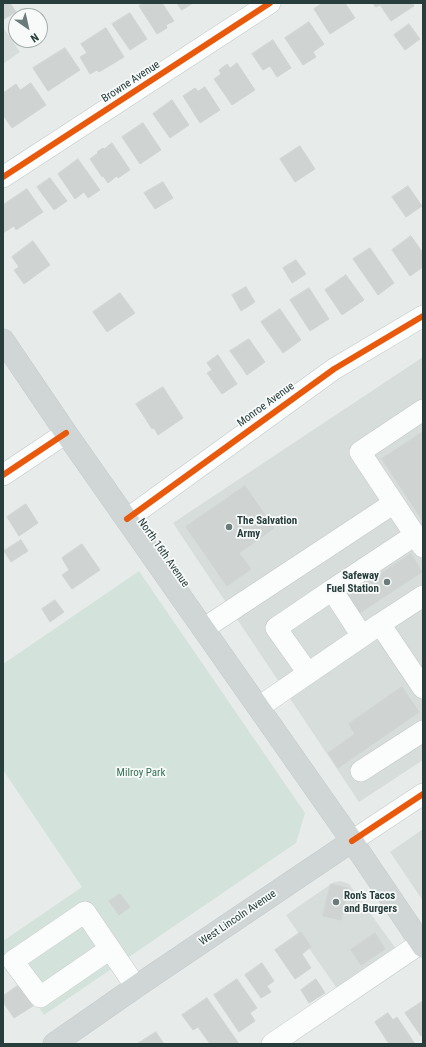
<!DOCTYPE html>
<html>
<head>
<meta charset="utf-8">
<style>
  body { margin:0 }
  #map { position:relative; width:426px; height:1047px; overflow:hidden; background:#e7eceb; font-family:"Roboto Condensed",sans-serif }
  canvas { display:block }
  .frame { position:absolute; inset:0; border:4px solid #273e3c; pointer-events:none }
  .north { position:absolute; left:8px; top:8px; width:40px; height:40px; box-sizing:border-box; background:#f7faf9; border:1px solid #a4afad; border-radius:50%; rotate:146deg; font-size:11px; font-weight:700; line-height:16px; text-align:center; color:#273e3c }
  .north::after { content:''; display:block; margin:auto; width:14px; height:18px; background:#6a7b79; clip-path:polygon(50% 0,100% 100%,50% 72%,0 100%) }
</style>
</head>
<body>
<div id="map">
<canvas width="426" height="1047"></canvas>
<div class="frame"></div>
<div class="north">N</div>
</div>
<script>
const c = document.querySelector('canvas').getContext('2d');
c.lineJoin = 'round';
function paint(path, color) {
  c.fillStyle = color;
  c.fill(path, 'evenodd');
}
function strokePath(path, color, width, dash) {
  c.strokeStyle = color;
  c.lineWidth = width;
  c.lineCap = dash ? 'butt' : 'round';
  c.setLineDash(dash || []);
  c.stroke(path);
}
function write(font, color, halo, rows, align = 'center') {
  c.font = font + ' "Roboto Condensed",sans-serif';
  c.lineWidth = 3.5;
  c.setLineDash([]);
  c.textBaseline = 'middle';
  c.strokeStyle = halo;
  c.fillStyle = color;
  for (const [text, x, y, turn = 0] of rows) {
    c.save();
    c.translate(x, y);
    c.rotate((+turn || 0) * Math.PI / 180);
    c.textAlign = isNaN(turn) ? turn : align;
    if (halo) c.strokeText(text, 0, 0);
    c.fillText(text, 0, 0);
    c.restore();
  }
}
paint(new Path2D(`
  M3,27L20,52L3,64Z
  M423,357V760L359,802L173,523Z
  M423,829V901L390,852Z
  M341,881L349,884L407,964L347,1003L286,915L334,882Z`), '#d6dddb');
paint(new Path2D(`
  M139,571L305,813L296,843L44,1015L3,955V941L82,887L3,770V664Z`), '#d3e3db');
const building = new Path2D(`
  M3,3H10L16,12L4,19L3,18Z
  M144,3H162L174,21L166,25L167,28L157,34L139,6Z
  M177,3H193L182,10Z
  M323,3H345L355,18L330,34L314,9Z
  M373,3H413L414,6L391,21L380,5L376,7Z
  M130,13L147,39L130,50L112,24Z
  M309,22L324,44L313,52L316,57L303,65L285,38Z
  M409,24L420,39L405,50L394,35Z
  M106,28L124,57L99,72L97,70L90,74L80,57L87,53L81,44Z
  M273,40L291,68L277,77L270,66L263,70L252,54Z
  M65,48L80,70L48,91L33,68Z
  M237,63L255,90L232,105L214,79L221,74L219,70L227,64L230,68Z
  M31,83L46,105L12,128L3,115V93L16,84L20,90Z
  M205,87L220,110L200,123L183,96L195,88L198,91Z
  M172,100L189,125L170,138L153,114Z
  M143,123L161,150L140,164L122,137Z
  M112,143L130,170L118,178L117,176L108,183L103,176L102,177L90,159L98,153L97,152L103,148L104,149Z
  M300,146L315,169L295,182L280,159Z
  M78,159L100,190L88,198L84,192L75,199L58,174Z
  M50,178L67,201L54,210L37,187Z
  M163,182L173,198L155,209L144,193Z
  M408,186L422,206L406,217L392,197Z
  M27,189L43,212L16,230L14,226L3,233V205Z
  M411,236L423,253V267L410,276L392,250Z
  M33,241L50,265L24,284L14,270L19,267L12,257Z
  M370,248L394,283L378,295L353,259Z
  M296,260L306,274L292,283L283,268Z
  M346,275L364,300L342,315L325,290Z
  M246,287L255,302L241,311L232,295Z
  M309,288L329,319L310,331L290,300Z
  M120,293L135,313L107,332L93,312Z
  M280,309L301,340L283,353L261,322Z
  M249,339L265,362L247,375L230,351Z
  M218,355L237,384L222,394L207,373L212,370L207,363Z
  M163,387L183,418L158,435L154,428L152,429L136,404Z
  M423,432V521L382,459Z
  M245,486L274,528L239,553L251,569L227,586L186,527Z
  M26,504L38,523L19,536L7,517Z
  M21,540L28,551L11,562L4,551Z
  M82,544L100,570L72,589L62,575L69,570L62,558Z
  M411,554L422,572L355,616L343,599Z
  M55,600L64,612L50,622L42,609Z
  M402,687L419,712L338,768L328,753L355,734L349,724Z
  M331,884L348,888L341,920L323,916Z
  M120,894L130,907L119,915L109,901Z
  M301,932L311,947L302,954L311,968L295,979L275,950Z
  M375,933L385,949L361,965L351,950Z
  M262,963L274,981L267,986L271,992L261,998L245,975Z
  M237,979L257,1008L250,1013L255,1021L239,1032L214,995Z
  M316,979L325,993L309,1003L301,990Z
  M19,985L33,1006L14,1018L3,1002V996Z
  M207,998L239,1044H210L198,1027L193,1030L182,1015Z
  M423,1001V1035L421,1036L405,1013Z
  M388,1013L393,1020L397,1017L415,1044H389L375,1022Z
  M156,1032L164,1044H137Z`);
paint(building, '#cfd3d2');
strokePath(building, '#d0d5d4', 1);
const minor = new Path2D(`
  M3,177L270,3
  M423,410L360,452L423,547
  M3,475L66,433
  M127,519L334,369L423,316
  M332,590L415,535
  M423,596L380,624L423,688
  M203,629L394,503
  M308,673L276,628L332,590L362,636
  M259,707L380,624
  M361,771L423,731
  M352,841L423,794
  M110,949L40,997L13,961L85,912L136,987
  M272,1044L421,943`);
const major = new Path2D(`
  M3,340L66,433L352,841L423,946
  M54,1044L140,984L352,841`);
strokePath(minor, '#c4c9c8', 22);
strokePath(major, '#c3cac9', 23);
strokePath(minor, '#fbfcfc', 21);
strokePath(major, '#d0d6d6', 22);
strokePath(new Path2D(`
  M3,177L270,3
  M3,475L66,433
  M127,519L334,369L423,316
  M352,841L423,794`), '#e8590c', 6);
for (const [x, y, r, color] of [
  [229,527,4,"#6a7b79"],
  [387,582,4,"#6a7b79"],
  [336,902,4,"#6a7b79"]
]) {
  const dot = new Path2D();
  dot.arc(x, y, r, 0, 2 * Math.PI);
  c.fillStyle = color;
  c.fill(dot);
  strokePath(dot, '#f7faf9', 1.5);
}
write('11px', '#273e3c', '#f7faf9', [
  ["Browne Avenue",131,82,-33],
  ["Monroe Avenue",266,405,-36],
  ["North 16th Avenue",163,553,55],
  ["West Lincoln Avenue",238,918,-34]
]);
write('bold 11px', '#273e3c', '#f7faf9', [
  ["The Salvation",237,521],
  ["Army",237,534],
  ["Safeway",379,576,"right"],
  ["Fuel Station",379,589,"right"],
  ["Ron's Tacos",344,896],
  ["and Burgers",344,909]
], 'left');
write('11px', '#357157', '#f7faf9', [
  ["Milroy Park",141,773]
]);
</script>
</body>
</html>
